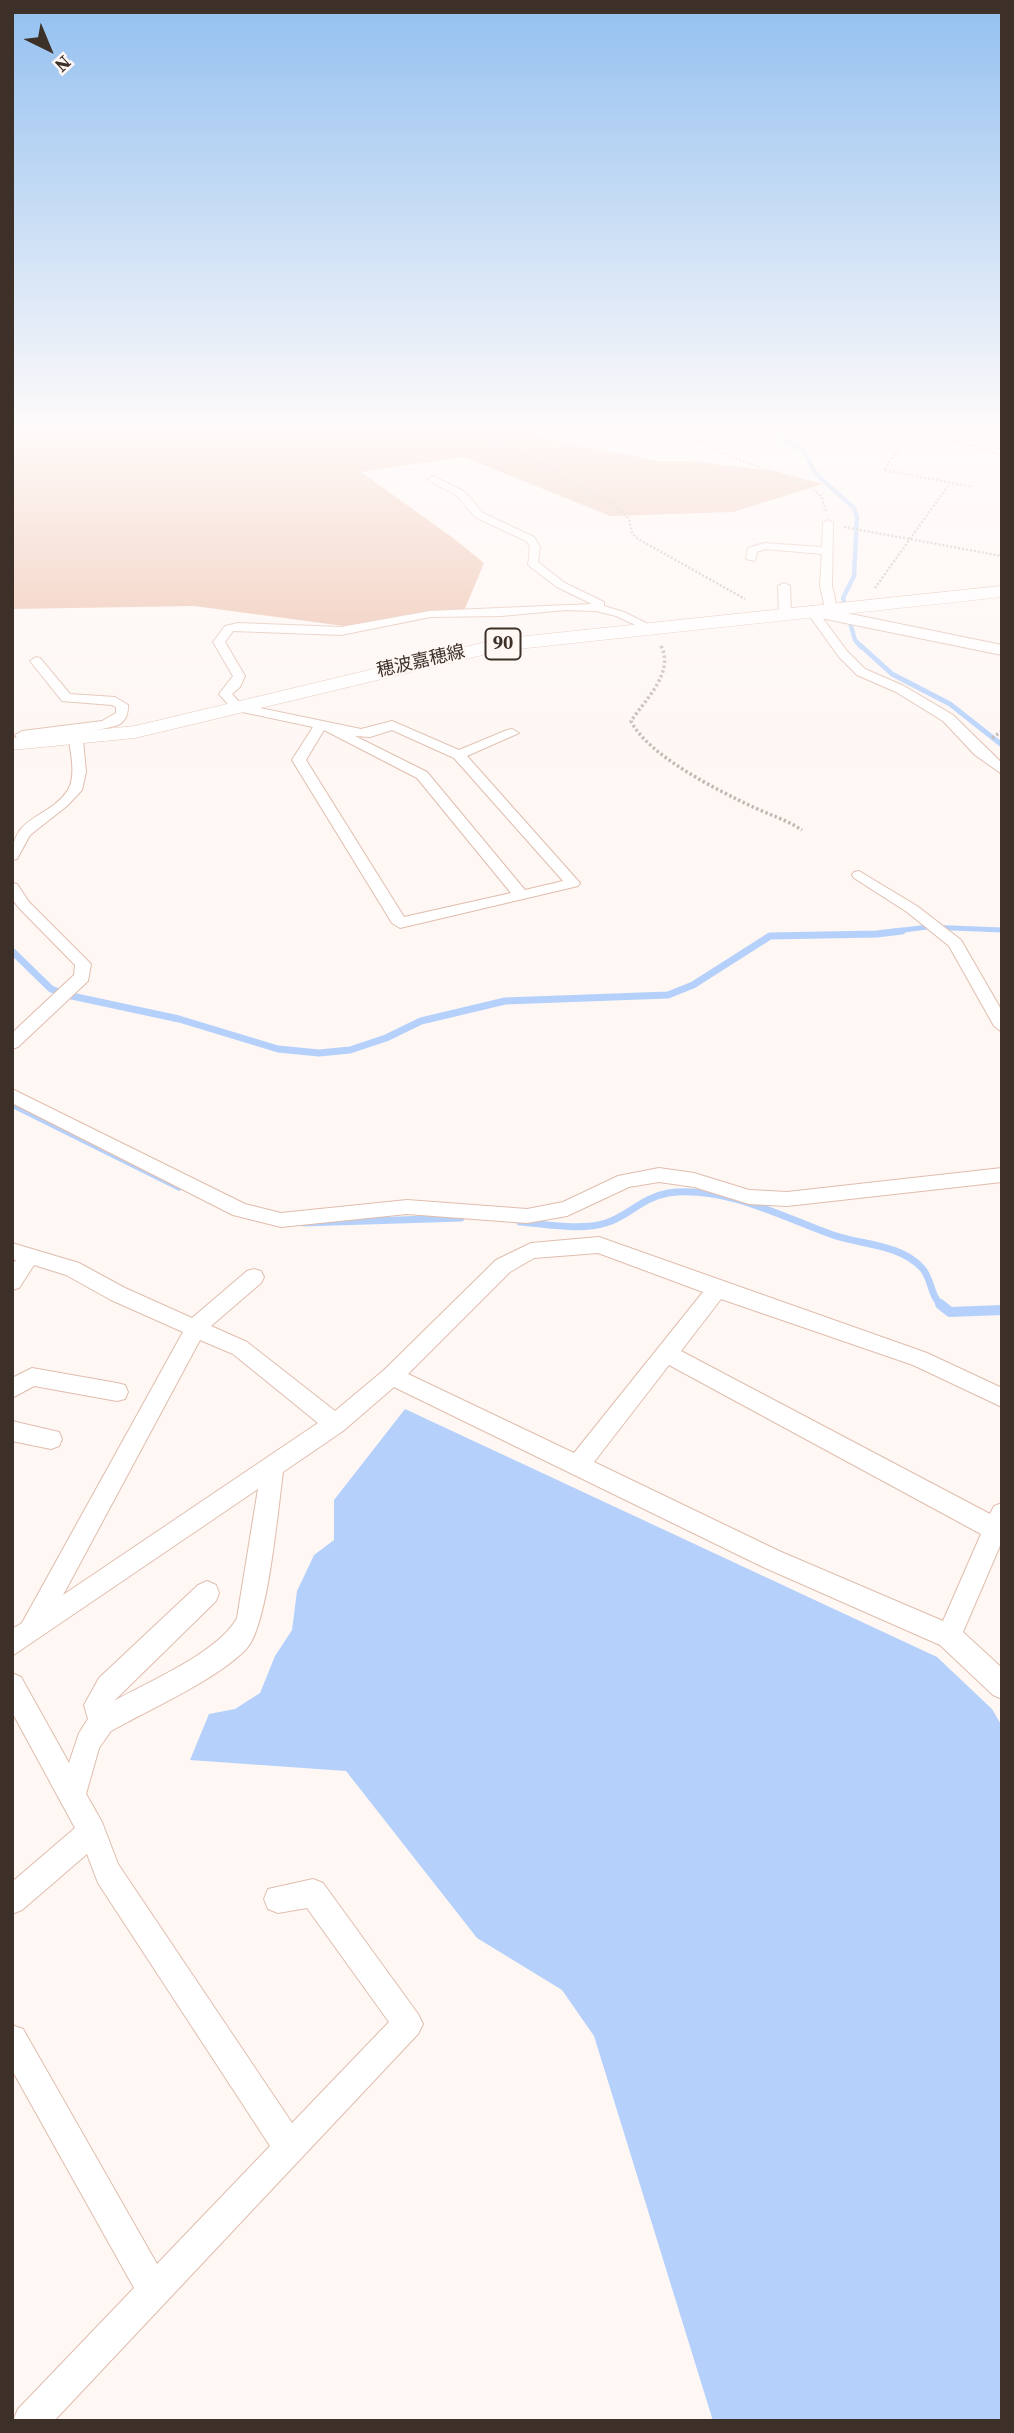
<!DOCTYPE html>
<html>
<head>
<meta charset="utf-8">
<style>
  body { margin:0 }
  #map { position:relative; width:1014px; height:2433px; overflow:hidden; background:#fef7f4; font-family:"Source Serif 4",serif }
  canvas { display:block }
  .frame { position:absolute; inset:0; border:14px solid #3d3029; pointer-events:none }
  .north { position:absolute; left:14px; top:14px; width:70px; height:70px; -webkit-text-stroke:5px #fef7f4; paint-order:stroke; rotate:137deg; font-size:19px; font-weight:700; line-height:28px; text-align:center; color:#3d3029 }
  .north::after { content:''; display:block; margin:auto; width:24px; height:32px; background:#3d3029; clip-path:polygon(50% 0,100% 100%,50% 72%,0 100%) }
</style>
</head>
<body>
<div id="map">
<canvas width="1014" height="2433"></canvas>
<div class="frame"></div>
<div class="north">N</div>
</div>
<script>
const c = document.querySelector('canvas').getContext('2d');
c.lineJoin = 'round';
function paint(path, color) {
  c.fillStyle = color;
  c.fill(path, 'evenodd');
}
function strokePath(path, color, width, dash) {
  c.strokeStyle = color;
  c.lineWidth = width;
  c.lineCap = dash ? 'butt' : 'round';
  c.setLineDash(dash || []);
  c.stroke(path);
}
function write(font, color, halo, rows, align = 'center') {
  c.font = font + ' "Source Serif 4","Noto Sans JP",serif';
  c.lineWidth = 5;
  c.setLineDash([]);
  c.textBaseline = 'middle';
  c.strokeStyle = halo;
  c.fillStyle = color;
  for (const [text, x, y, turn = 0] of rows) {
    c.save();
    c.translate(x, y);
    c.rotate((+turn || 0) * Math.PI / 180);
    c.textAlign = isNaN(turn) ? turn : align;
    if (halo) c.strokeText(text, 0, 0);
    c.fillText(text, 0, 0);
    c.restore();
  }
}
paint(new Path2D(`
  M12,428H503L534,431L545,438L657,461H690L775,471L823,484L733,512L610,516L464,457L361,472L453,538L484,563L464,611L395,625L359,628L194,606L12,609Z`), '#ecbca6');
paint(new Path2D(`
  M405,1409L937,1657L992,1709L1002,1726V2421H713L594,2036L562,1990L477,1938L346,1771L190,1760L209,1714L235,1709L260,1693L275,1656L292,1630L297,1591L314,1555L334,1540V1500Z`), '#b5d1fb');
strokePath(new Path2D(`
  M758,428L803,450L816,474L854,508L857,517L854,576L843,598L855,640L861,647`), '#b5d1fb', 4.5);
strokePath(new Path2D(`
  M860,645L892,674L950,704L1002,745
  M889,932L927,927L1002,930`), '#b5d1fb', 5);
strokePath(new Path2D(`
  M12,951L51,989L67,995L179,1019L278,1049L319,1053L350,1050L386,1038L421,1021L505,1001L668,995L693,985L770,936L877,934L902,931
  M12,1104L179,1187
  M520,1222C546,1224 580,1231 606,1223C629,1216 641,1198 668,1193C724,1185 782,1217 833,1235C862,1245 900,1244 922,1268C932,1279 930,1296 942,1306
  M304,1223L461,1218`), '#b5d1fb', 7);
strokePath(new Path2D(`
  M940,1304L950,1312L1002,1310`), '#b5d1fb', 10);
const street = new Path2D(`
  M433,476L465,492L483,513L534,537L540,547L538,562L565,583L604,602V606L624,612L656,628L646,630L616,616L596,611L566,610L501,616L430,617L341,635L233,631L225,642L245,676L240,687L232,694L241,704L361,729L392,721L459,750L507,730L512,729L519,733L467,756L580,883L578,886L400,928L392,923L292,760L313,727L233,710L219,694L233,676L213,642L225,626L238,623L341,627L430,611L592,604L557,587L528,565L530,547L526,541L475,517L457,496L430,481L428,479ZM324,730L417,778L511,893L404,917L306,760ZM392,730L454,758L563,881L525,890L427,772L355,736L370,737Z
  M828,520L833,523L832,585L837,609L831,612L825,609L820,585L822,554L765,549L757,552L755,561L746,559L748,548L764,543L822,547L823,523Z
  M784,583L790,586L791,613L785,616L779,613L778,586Z
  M808,609H816L847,651L865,669L904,686L953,715L1002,763V774L975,755L943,721L896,692L857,675L839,657L806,611Z
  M36,657L40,658L70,694L115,697L128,705C128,713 127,719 120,724C110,730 30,740 17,738L15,735L22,731L102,721L116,713V707L112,705L62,701L30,661Z
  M76,736L83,740L86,772L82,790L67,806L30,835L17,859L12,860C12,813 47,821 68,790C76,776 71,755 69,740Z
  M859,871L917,906L961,940L1002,1011V1032L994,1026L949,946L907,912L854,878L852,875L854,872Z
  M12,883L17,884L29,902L91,964L88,981L18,1047L12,1049V1033L74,975L75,965L19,908L12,899Z
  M12,1089L245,1204L281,1213L407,1200L527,1209L563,1202L618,1176L659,1168L694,1173L749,1190L787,1192L1002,1168V1182L787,1206L749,1204L694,1187L659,1182L629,1187L567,1216L527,1223L407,1214L281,1227L233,1215L12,1103Z
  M599,1237L927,1353L1002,1388V1407L913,1365L721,1299L681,1351L990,1514L994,1506L1002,1503V1541L963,1632L1002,1668V1699L993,1695L940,1645L763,1567L394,1387L343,1431L283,1472C278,1508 268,1625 247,1648C220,1678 148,1710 111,1731L99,1748L86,1794L102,1822L118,1864L292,2123L389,2022L307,1908L278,1913L268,1909L264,1899L268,1889L313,1879L323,1883L418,2014L423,2024L418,2034L54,2421H13L18,2409L134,2288L12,2070V2025L23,2029L157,2264L270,2146L98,1883L87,1854L22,1910L12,1914V1882L75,1828L12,1712V1673L21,1677L69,1763L79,1733L88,1719L84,1705L99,1678L198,1585L207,1581L216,1585L219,1593L216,1601L114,1701C148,1682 219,1652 237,1618L258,1489L12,1656V1629L22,1623L183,1332L111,1300L66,1275L34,1265L19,1288L12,1290V1265L16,1260L12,1259V1243L79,1263L125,1288L192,1318L247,1271L254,1269L261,1271L264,1277L261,1283L211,1326L247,1342L335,1411L384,1370L496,1260L531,1243ZM598,1253L703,1292L574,1453L408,1374L510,1272L534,1258ZM200,1340L233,1354L318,1423L63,1595ZM669,1365L981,1534L943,1621L779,1551L594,1462Z
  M32,1368L117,1383L125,1385L128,1392L125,1399L117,1401L34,1386L12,1398V1378Z
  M12,1421L59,1432L62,1439L59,1446L51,1449L12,1441Z`);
const secondary = new Path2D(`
  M812,606L1002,645V655L806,615L804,611Z`);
const primary = new Path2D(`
  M1002,586V597L499,651L135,738L12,750V738L135,726L499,639Z`);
strokePath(street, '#e0bdad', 2);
strokePath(secondary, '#e0bdad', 2);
strokePath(primary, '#e0bdad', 1);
strokePath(new Path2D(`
  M445,428L519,451L619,509L629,519L632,534L640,540L745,599
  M670,428L728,455L812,488L821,496L826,511
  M911,428L1002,455
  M915,431L909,433L884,470L972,487
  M844,527L1002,556
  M875,588L950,483`), '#c1b8b3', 2.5, [2, 2]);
strokePath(new Path2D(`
  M661,646C675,672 645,700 631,721C647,755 719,791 753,807C770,815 787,820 802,830
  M992,738L1002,731`), '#c1b8b3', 3.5, [2.5, 2.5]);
paint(street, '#fff');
paint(secondary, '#fff');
paint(primary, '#fff');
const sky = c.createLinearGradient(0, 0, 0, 769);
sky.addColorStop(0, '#93c0f0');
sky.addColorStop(0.56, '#fffbfa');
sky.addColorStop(1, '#fffbfa00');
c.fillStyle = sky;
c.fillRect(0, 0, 1014, 769);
write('18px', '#3d3029', '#fef7f4', [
  ["穂波嘉穂線",421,662,-13]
]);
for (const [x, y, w] of [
  [503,644,35]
]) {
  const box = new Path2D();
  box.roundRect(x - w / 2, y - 15.5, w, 31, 5);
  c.fillStyle = '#fef7f4';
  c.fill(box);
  strokePath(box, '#3d3029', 2);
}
write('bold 19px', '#3d3029', null, [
  ["90",503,644]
]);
</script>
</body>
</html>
